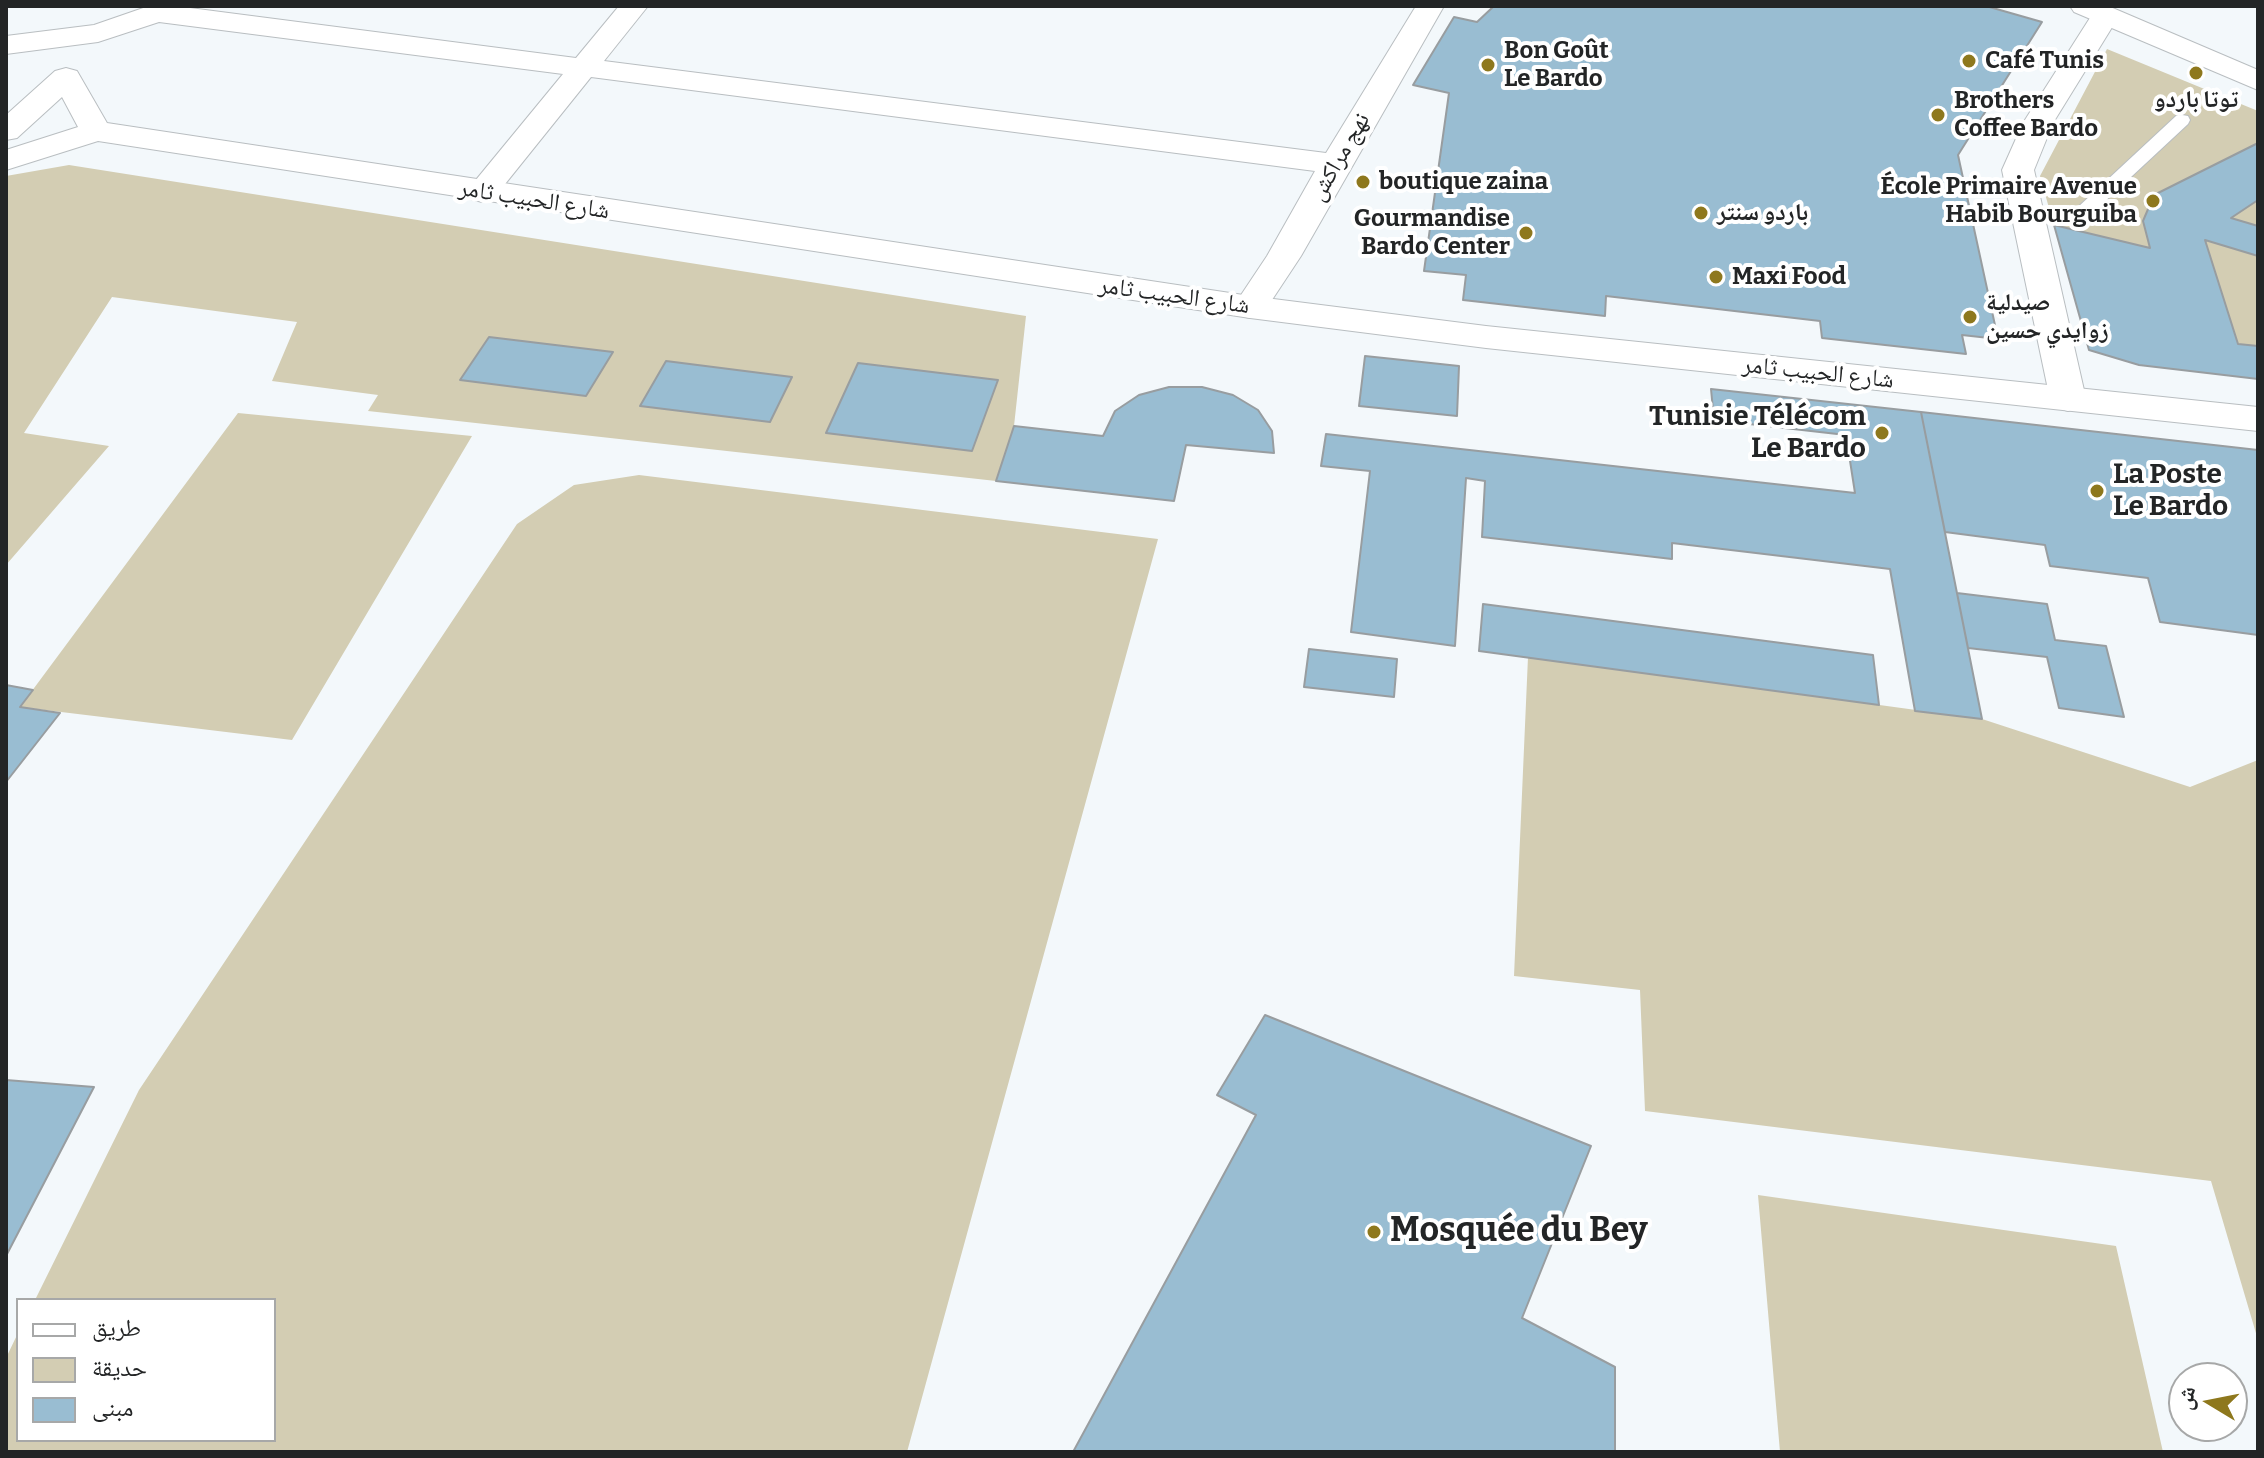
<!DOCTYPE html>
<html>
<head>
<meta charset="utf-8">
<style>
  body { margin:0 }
  #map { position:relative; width:2264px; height:1458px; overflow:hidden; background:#f3f8fb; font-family:Bitter,"Noto Naskh Arabic",serif }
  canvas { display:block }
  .frame { position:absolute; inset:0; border:8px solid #232526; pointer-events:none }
  .legend { position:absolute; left:16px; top:1298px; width:260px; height:144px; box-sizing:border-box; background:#fff; border:2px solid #a7a8a8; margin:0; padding:10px 14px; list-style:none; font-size:24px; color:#232526 }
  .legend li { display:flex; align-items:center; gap:16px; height:40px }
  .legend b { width:40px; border:2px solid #a7a8a8 }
  .north { position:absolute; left:2168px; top:1362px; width:80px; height:80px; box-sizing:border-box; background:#fff; border:2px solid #a7a8a8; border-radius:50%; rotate:280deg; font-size:22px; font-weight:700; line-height:32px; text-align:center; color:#232526 }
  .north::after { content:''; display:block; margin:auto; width:28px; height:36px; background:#8e781d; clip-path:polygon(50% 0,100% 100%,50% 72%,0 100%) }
</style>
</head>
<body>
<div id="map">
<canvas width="2264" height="1458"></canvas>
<div class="frame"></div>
<ul class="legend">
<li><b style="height:10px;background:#fff"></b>طريق</li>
<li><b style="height:22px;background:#d3cdb3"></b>حديقة</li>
<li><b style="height:22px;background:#99bdd2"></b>مبنى</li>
</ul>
<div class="north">ش</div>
</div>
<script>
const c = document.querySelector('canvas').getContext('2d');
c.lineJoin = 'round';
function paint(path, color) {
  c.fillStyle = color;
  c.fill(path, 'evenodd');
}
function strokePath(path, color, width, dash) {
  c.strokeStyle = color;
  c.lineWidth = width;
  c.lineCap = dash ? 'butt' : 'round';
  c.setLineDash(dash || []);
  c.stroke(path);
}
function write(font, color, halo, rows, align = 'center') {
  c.font = font + ' Bitter,"Noto Naskh Arabic",serif';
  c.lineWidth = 8;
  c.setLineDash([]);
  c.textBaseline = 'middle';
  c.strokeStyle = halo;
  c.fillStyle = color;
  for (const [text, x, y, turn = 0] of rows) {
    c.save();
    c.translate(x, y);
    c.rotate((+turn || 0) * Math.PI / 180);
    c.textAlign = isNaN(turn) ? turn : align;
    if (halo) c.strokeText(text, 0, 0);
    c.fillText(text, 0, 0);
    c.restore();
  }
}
paint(new Path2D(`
  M2107,49L2258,111V379L2139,365L2089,350L2040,176Z
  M69,165L1026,316L1014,426L996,481L368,411L378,395L272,381L297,322L112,297L24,433L109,446L6,565V176Z
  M238,413L472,436L292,740L20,707Z
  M639,475L1158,539L907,1452H6V1358L18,1333V1440H274V1300H35L139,1090L517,524L574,485Z
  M1528,657L1982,719L2190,787L2258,760V1340L2211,1181L1645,1111L1640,990L1514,976Z
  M1758,1195L2116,1246L2163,1452H1780Z`), '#d3cdb3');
const building = new Path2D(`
  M1494,6H1986L2042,22L1958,155L1998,339L1962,335L1966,354L1822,338L1820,321L1606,296L1605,316L1463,300L1466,275L1424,271L1449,93L1413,85L1454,17L1477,22Z
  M2258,143V200L2231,218L2258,226V256L2205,240L2238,344L2258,346V379L2139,365L2089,350L2054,225L2150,248L2143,221L2154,195Z
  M489,337L613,352L586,396L460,380Z
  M1365,356L1459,366L1457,416L1359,406Z
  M666,361L792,377L770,422L640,406Z
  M858,363L998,380L972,451L826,433Z
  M1169,387H1202L1233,395L1258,410L1272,431L1274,453L1186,445L1174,501L996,481L1014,426L1103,436L1115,411L1139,395Z
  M1711,389L1921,412L1982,719L1915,711L1890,569L1672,543V559L1482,537L1485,481L1466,478L1455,646L1351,632L1370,471L1321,466L1326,434L1855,493L1846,435L1714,420Z
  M1921,412L2258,450V635L2160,622L2148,578L2050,566L2045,545L1945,532Z
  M1957,593L2047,604L2055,640L2106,646L2124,717L2059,708L2047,657L1968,648Z
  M1483,604L1873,655L1879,705L1479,651Z
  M1309,649L1397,659L1394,697L1304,687Z
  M6,685L33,690L20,707L60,713L6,782Z
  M1265,1015L1591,1146L1522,1318L1615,1367V1452H1073L1256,1115L1217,1095Z
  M6,1080L94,1087L6,1256Z`);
paint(building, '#99bdd2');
strokePath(building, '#989da0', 2);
const service = new Path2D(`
  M2182,115L2188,116L2190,120L2188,124L2088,217H2025L2016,212L2025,207L2077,208L2176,116Z`);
const minor = new Path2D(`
  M149,6H191L190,8L576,58L619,6H648L604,61L1326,153L1416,6H1444L1301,256L1262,315L1250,318L1238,315L1233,307L1267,256L1315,171L591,77L493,199L482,202L471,199L466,192L563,74L159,22L98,42L6,54V36L94,25Z
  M2105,7L2115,10L2119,16L2053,123L2034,170L2086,399L2081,407L2068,411L2055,407L2050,399L2002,170L2023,123L2095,10Z`);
const tertiary = new Path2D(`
  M2070,6H2108L2258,70V90L2074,12Z
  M66,68L77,71L107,123L1250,296L1486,326L2258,407V431L1486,348L1250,318L98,141L6,170V150L78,127L62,97L17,138L6,140V115L55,71Z`);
strokePath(service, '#b9bec1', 2);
strokePath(minor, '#b9bec1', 2);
strokePath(tertiary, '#b9bec1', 2);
paint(service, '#fff');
paint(minor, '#fff');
paint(tertiary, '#fff');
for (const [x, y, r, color] of [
  [1969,61,8,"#8e781d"],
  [1488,65,8,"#8e781d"],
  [2196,73,8,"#8e781d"],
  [1938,115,8,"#8e781d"],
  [1363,182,8,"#8e781d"],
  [2153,201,8,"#8e781d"],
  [1701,213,8,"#8e781d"],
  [1526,233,8,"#8e781d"],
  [1716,277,8,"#8e781d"],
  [1970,317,8,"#8e781d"],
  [1882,433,8,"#8e781d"],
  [2097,491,8,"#8e781d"],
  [1374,1232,8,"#8e781d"]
]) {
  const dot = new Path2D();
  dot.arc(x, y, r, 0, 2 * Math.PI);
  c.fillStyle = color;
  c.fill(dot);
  strokePath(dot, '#fff', 3);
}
write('bold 24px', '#232526', '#fff', [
  ["Bon Goût",1504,51],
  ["Le Bardo",1504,79],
  ["Café Tunis",1985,61],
  ["توتا باردو",2196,100,"center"],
  ["Brothers",1954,101],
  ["Coffee Bardo",1954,129],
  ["boutique zaina",1379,182],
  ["École Primaire Avenue",2137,187,"right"],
  ["Habib Bourguiba",2137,215,"right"],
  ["باردو سنتر",1717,213],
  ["Gourmandise",1510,219,"right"],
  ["Bardo Center",1510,247,"right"],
  ["Maxi Food",1732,277],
  ["صيدلية",1986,303],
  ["زوايدي حسين",1986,331]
], 'left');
write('24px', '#232526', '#fff', [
  ["نهج مراكش",1340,157,-60],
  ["شارع الحبيب ثامر",534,200,9],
  ["شارع الحبيب ثامر",1174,296,8],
  ["شارع الحبيب ثامر",1818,373,6]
]);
write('bold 28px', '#232526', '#fff', [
  ["Tunisie Télécom",1866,417],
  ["Le Bardo",1866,449],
  ["La Poste",2113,475,"left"],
  ["Le Bardo",2113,507,"left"]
], 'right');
write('bold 34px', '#232526', '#fff', [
  ["Mosquée du Bey",1390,1232]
], 'left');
</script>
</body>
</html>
